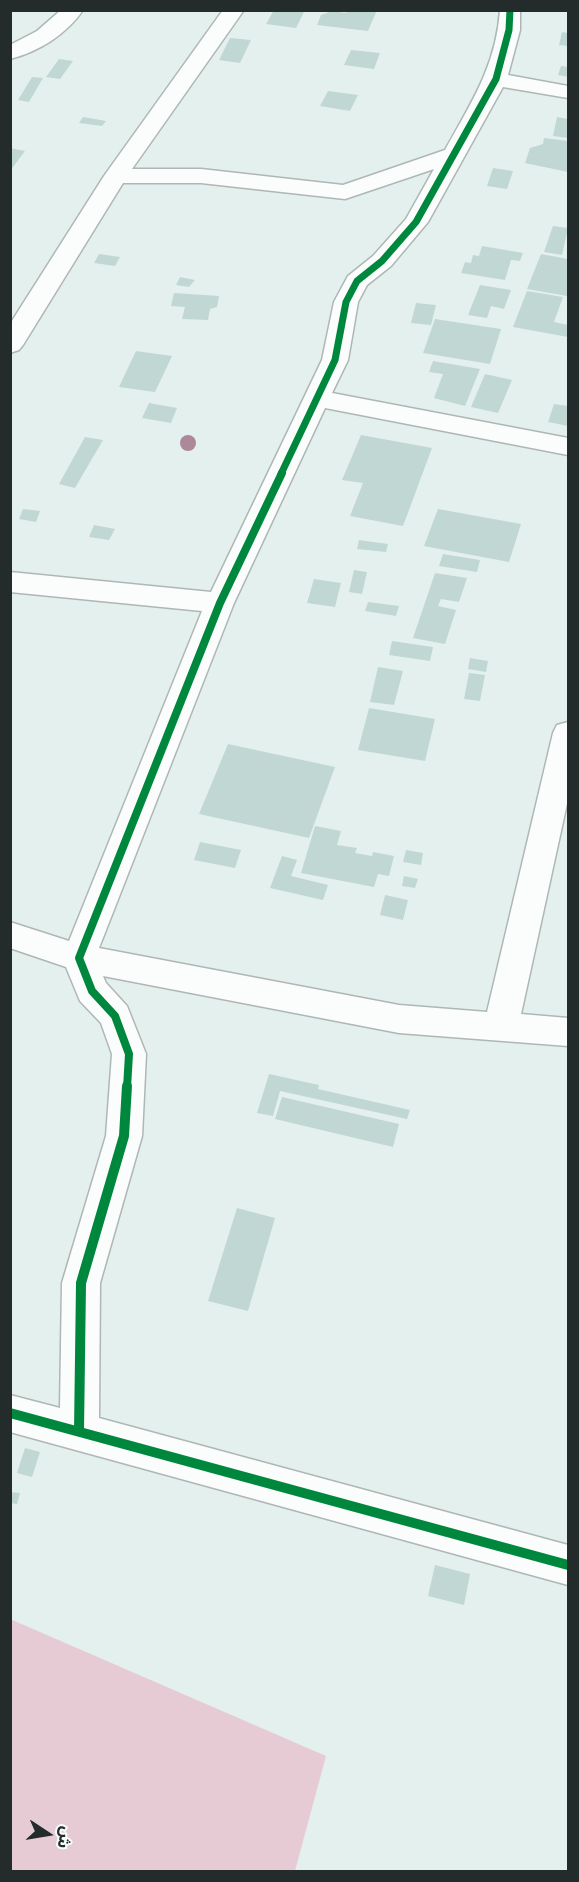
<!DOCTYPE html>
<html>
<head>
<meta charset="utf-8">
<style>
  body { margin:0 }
  #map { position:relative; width:579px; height:1882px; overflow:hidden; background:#e4f0ee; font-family:Inter,"Noto Sans Arabic",sans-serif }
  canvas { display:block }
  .frame { position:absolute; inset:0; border:12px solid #242c2b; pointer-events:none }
  .north { position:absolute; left:18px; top:1804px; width:60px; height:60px; -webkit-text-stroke:4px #f7fefd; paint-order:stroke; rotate:102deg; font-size:16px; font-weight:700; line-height:24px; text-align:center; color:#242c2b }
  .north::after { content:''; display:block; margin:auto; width:21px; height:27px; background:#242c2b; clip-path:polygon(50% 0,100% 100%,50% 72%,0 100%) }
</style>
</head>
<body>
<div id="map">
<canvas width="579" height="1882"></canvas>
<div class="frame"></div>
<div class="north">ش</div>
</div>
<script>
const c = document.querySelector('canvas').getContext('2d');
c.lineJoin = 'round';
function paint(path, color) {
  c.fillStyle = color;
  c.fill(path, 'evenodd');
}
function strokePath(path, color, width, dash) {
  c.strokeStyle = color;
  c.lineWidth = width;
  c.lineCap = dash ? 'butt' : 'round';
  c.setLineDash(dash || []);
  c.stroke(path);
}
paint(new Path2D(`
  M10,1619L326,1756L295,1871H11Z`), '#e6cbd5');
paint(new Path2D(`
  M274,10H305L296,28L266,24Z
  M347,10H377L368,31L317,25L321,15L332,11L346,13Z
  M562,32L568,33V46L559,45Z
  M230,38L251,40L240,63L219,60Z
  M351,50L380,53L374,69L344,65Z
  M59,59L73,61L60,79L46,77Z
  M561,66L568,67V77L558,75Z
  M32,77L43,78L29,102L18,100Z
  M328,91L358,95L350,111L320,106Z
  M83,117L106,121L102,126L79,123Z
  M557,117L568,119V138L553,136Z
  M544,138L568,141V172L525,163L530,148L543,144Z
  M10,148L25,151L10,171Z
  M493,168L513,171L507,189L487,186Z
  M553,226L568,228L562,255L544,252Z
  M482,246L523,253L520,261L511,260L505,280L461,273L465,262L471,263L473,255L479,256Z
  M99,254L120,257L115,266L94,263Z
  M541,254L568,259L567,296L527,289Z
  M180,277L195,280L189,287L176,285Z
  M480,285L511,290L504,309L491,306L487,318L468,315Z
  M527,291L563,297L554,322L568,325V337L513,327Z
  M174,293L219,296L217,307L210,309L208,320L182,319L185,307L171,306Z
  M416,303L436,305L431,325L411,323Z
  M435,319L501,329L490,364L423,353Z
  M136,351L172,356L155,392L119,387Z
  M433,361L480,369L465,406L434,398L443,374L429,372Z
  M485,374L512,380L498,413L471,407Z
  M149,403L177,408L171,423L142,418Z
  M554,404L568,406V426L548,422Z
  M361,435L432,448L403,526L350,516L363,483L342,480Z
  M85,437L103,440L75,488L59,484Z
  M23,509L40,511L36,522L19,519Z
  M438,509L521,524L509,562L424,546Z
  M94,525L115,529L109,540L89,537Z
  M359,540L388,544L386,552L357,549Z
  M443,554L480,560L477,572L439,566Z
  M354,570L367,572L362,594L349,592Z
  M435,573L467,578L459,602L441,599L438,606L456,610L445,644L413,638Z
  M314,579L341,583L335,607L307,603Z
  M368,602L399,606L396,616L365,611Z
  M392,641L433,647L430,661L389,655Z
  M470,658L488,661L486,672L468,669Z
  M378,667L403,671L394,705L370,702Z
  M469,673L485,675L480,701L464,699Z
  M369,708L435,719L425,761L358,750Z
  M228,744L335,767L309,838L199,814Z
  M315,826L341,831L337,845L357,848L355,853L372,856L373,852L394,856L389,876L378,874L374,887L301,873Z
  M200,842L241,850L235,868L194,860Z
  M406,850L423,853L421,865L403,862Z
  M282,856L297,860L291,876L328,885L323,900L270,888Z
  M404,876L418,879L415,888L402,886Z
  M385,895L408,900L403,920L380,915Z
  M269,1074L319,1085L318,1089L410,1110L407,1119L280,1091L273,1116L257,1113Z
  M282,1097L399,1124L393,1147L275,1119Z
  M237,1208L275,1218L248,1311L208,1301Z
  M25,1448L40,1452L32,1477L17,1473Z
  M10,1492L20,1493L17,1504L10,1503Z
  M435,1565L470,1574L464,1605L428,1596Z`), '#c1d7d4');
const minor = new Path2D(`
  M61,10H83C67,34 38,52 10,59V45L37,31Z
  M223,10H244L132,169H201L343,185L445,150C471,103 496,66 500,10H520V30L508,75L568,86V98L503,87L428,222L391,266L367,285L358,302L348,360L332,393L568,438V455L325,408L234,603L99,948L399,1005L487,1012L553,733L557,725L568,722V799L521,1014L568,1018V1046L399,1033L103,976L106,983L127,1006L146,1054L142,1136L100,1283L99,1418L568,1545V1585L10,1432V1395L60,1408L62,1283L106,1136L112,1054L101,1023L80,1001L66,967L10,948V922L69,941L202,611L10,592V572L211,592L322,360L334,302L348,276L373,256L406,219L434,169L345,199L201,183H123L23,345L19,350L10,353V324L104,176Z`);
strokePath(minor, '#aeb7b5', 3);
paint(minor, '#fbfdfc');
strokePath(new Path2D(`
  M281,474L335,360L346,302L357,281L382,261L416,222L496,79L509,30L510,10`), '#00873e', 7);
strokePath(new Path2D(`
  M127,1088L129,1054L115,1016L92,991L79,958L220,603L282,473`), '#00873e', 8);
strokePath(new Path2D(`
  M10,1413L568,1565
  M79,1431L81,1283L124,1136L127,1086`), '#00873e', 10);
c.fillStyle = '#ad8898';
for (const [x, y] of [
  [188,443]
]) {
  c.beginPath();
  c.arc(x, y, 8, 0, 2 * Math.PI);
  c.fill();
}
</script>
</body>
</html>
